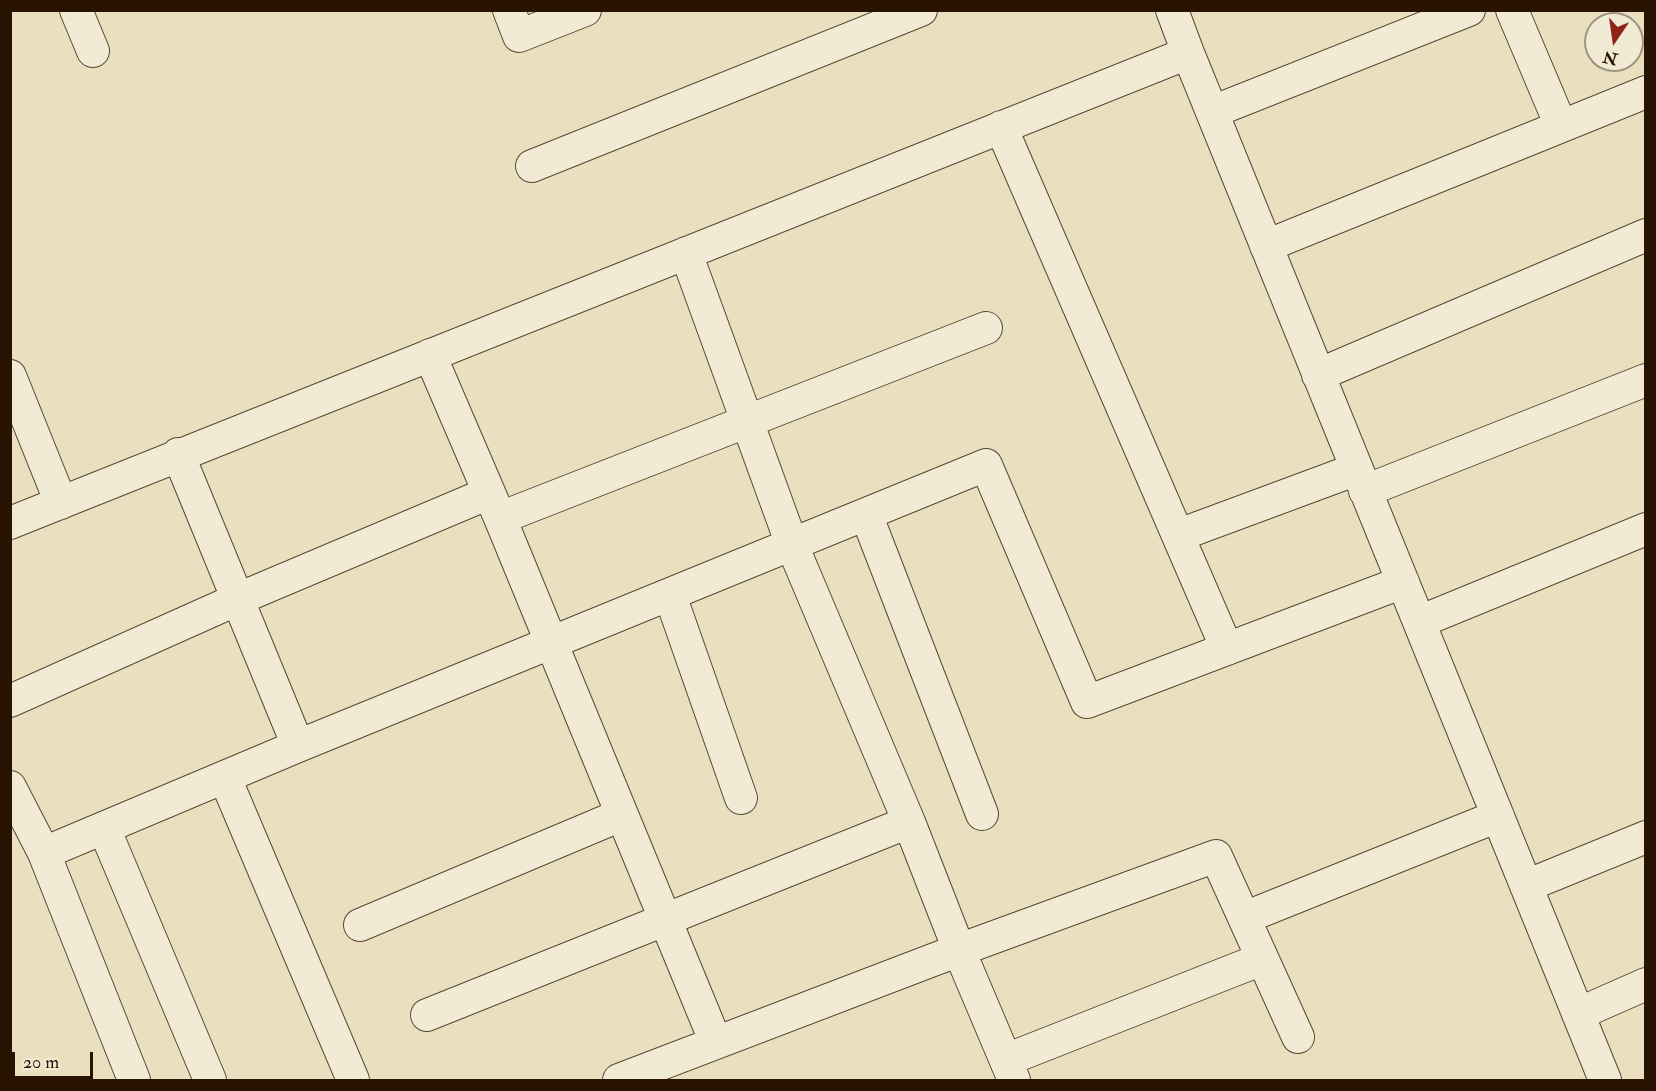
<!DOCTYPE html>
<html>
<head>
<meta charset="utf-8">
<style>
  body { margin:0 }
  #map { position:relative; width:1656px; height:1091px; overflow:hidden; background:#eadfbe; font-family:"IM FELL Double Pica",serif }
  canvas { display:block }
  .frame { position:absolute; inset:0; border:12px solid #291402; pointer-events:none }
  .north { position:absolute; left:1584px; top:12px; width:60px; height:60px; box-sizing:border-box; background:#f1ead5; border:2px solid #a19481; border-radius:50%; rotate:193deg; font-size:16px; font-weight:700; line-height:24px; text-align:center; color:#291402 }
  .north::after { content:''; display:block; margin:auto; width:21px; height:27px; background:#8f2418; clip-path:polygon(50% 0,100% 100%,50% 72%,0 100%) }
  .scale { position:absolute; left:12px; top:1052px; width:81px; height:27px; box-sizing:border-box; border:3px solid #291402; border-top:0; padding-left:8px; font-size:18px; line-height:21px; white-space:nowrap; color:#291402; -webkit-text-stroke:4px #f1ead5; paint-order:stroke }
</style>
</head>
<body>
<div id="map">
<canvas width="1656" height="1091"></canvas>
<div class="frame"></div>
<div class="north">N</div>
<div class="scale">20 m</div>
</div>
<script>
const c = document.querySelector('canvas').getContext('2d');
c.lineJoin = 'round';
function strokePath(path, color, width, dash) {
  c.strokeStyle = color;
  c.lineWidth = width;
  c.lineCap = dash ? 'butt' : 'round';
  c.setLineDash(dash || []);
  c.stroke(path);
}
const minor = new Path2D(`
  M76,10L93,51
  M509,10L519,36L585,10
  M1172,10L1188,53
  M1512,10L1561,126
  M1212,112L1469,10
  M1001,127L1227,649
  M532,166L921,10
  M1266,246L1646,92
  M686,253L792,545L909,822L959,950L1014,1080
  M430,355L500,518L986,328
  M1318,375L1646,235
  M10,376L61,503
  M178,454L298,746
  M1365,491L1646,380
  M866,514L982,814
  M500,518L716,1043
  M10,523L1188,53L1605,1080
  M1179,535L1357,469
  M670,595L741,798
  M1419,622L1646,529
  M10,701L238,599L489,493
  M225,778L353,1080
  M10,787L44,853L134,1080
  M104,828L210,1080
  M44,853L298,746L986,465L1087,702L1403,582
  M1526,886L1646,837
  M1244,918L1498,816
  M360,925L621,815
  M1578,1014L1646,984
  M427,1015L909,822
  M1006,1060L1262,959
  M619,1080L959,950L1216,856L1298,1037`);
strokePath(minor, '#594731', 34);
strokePath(minor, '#f1ead5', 32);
</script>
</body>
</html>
